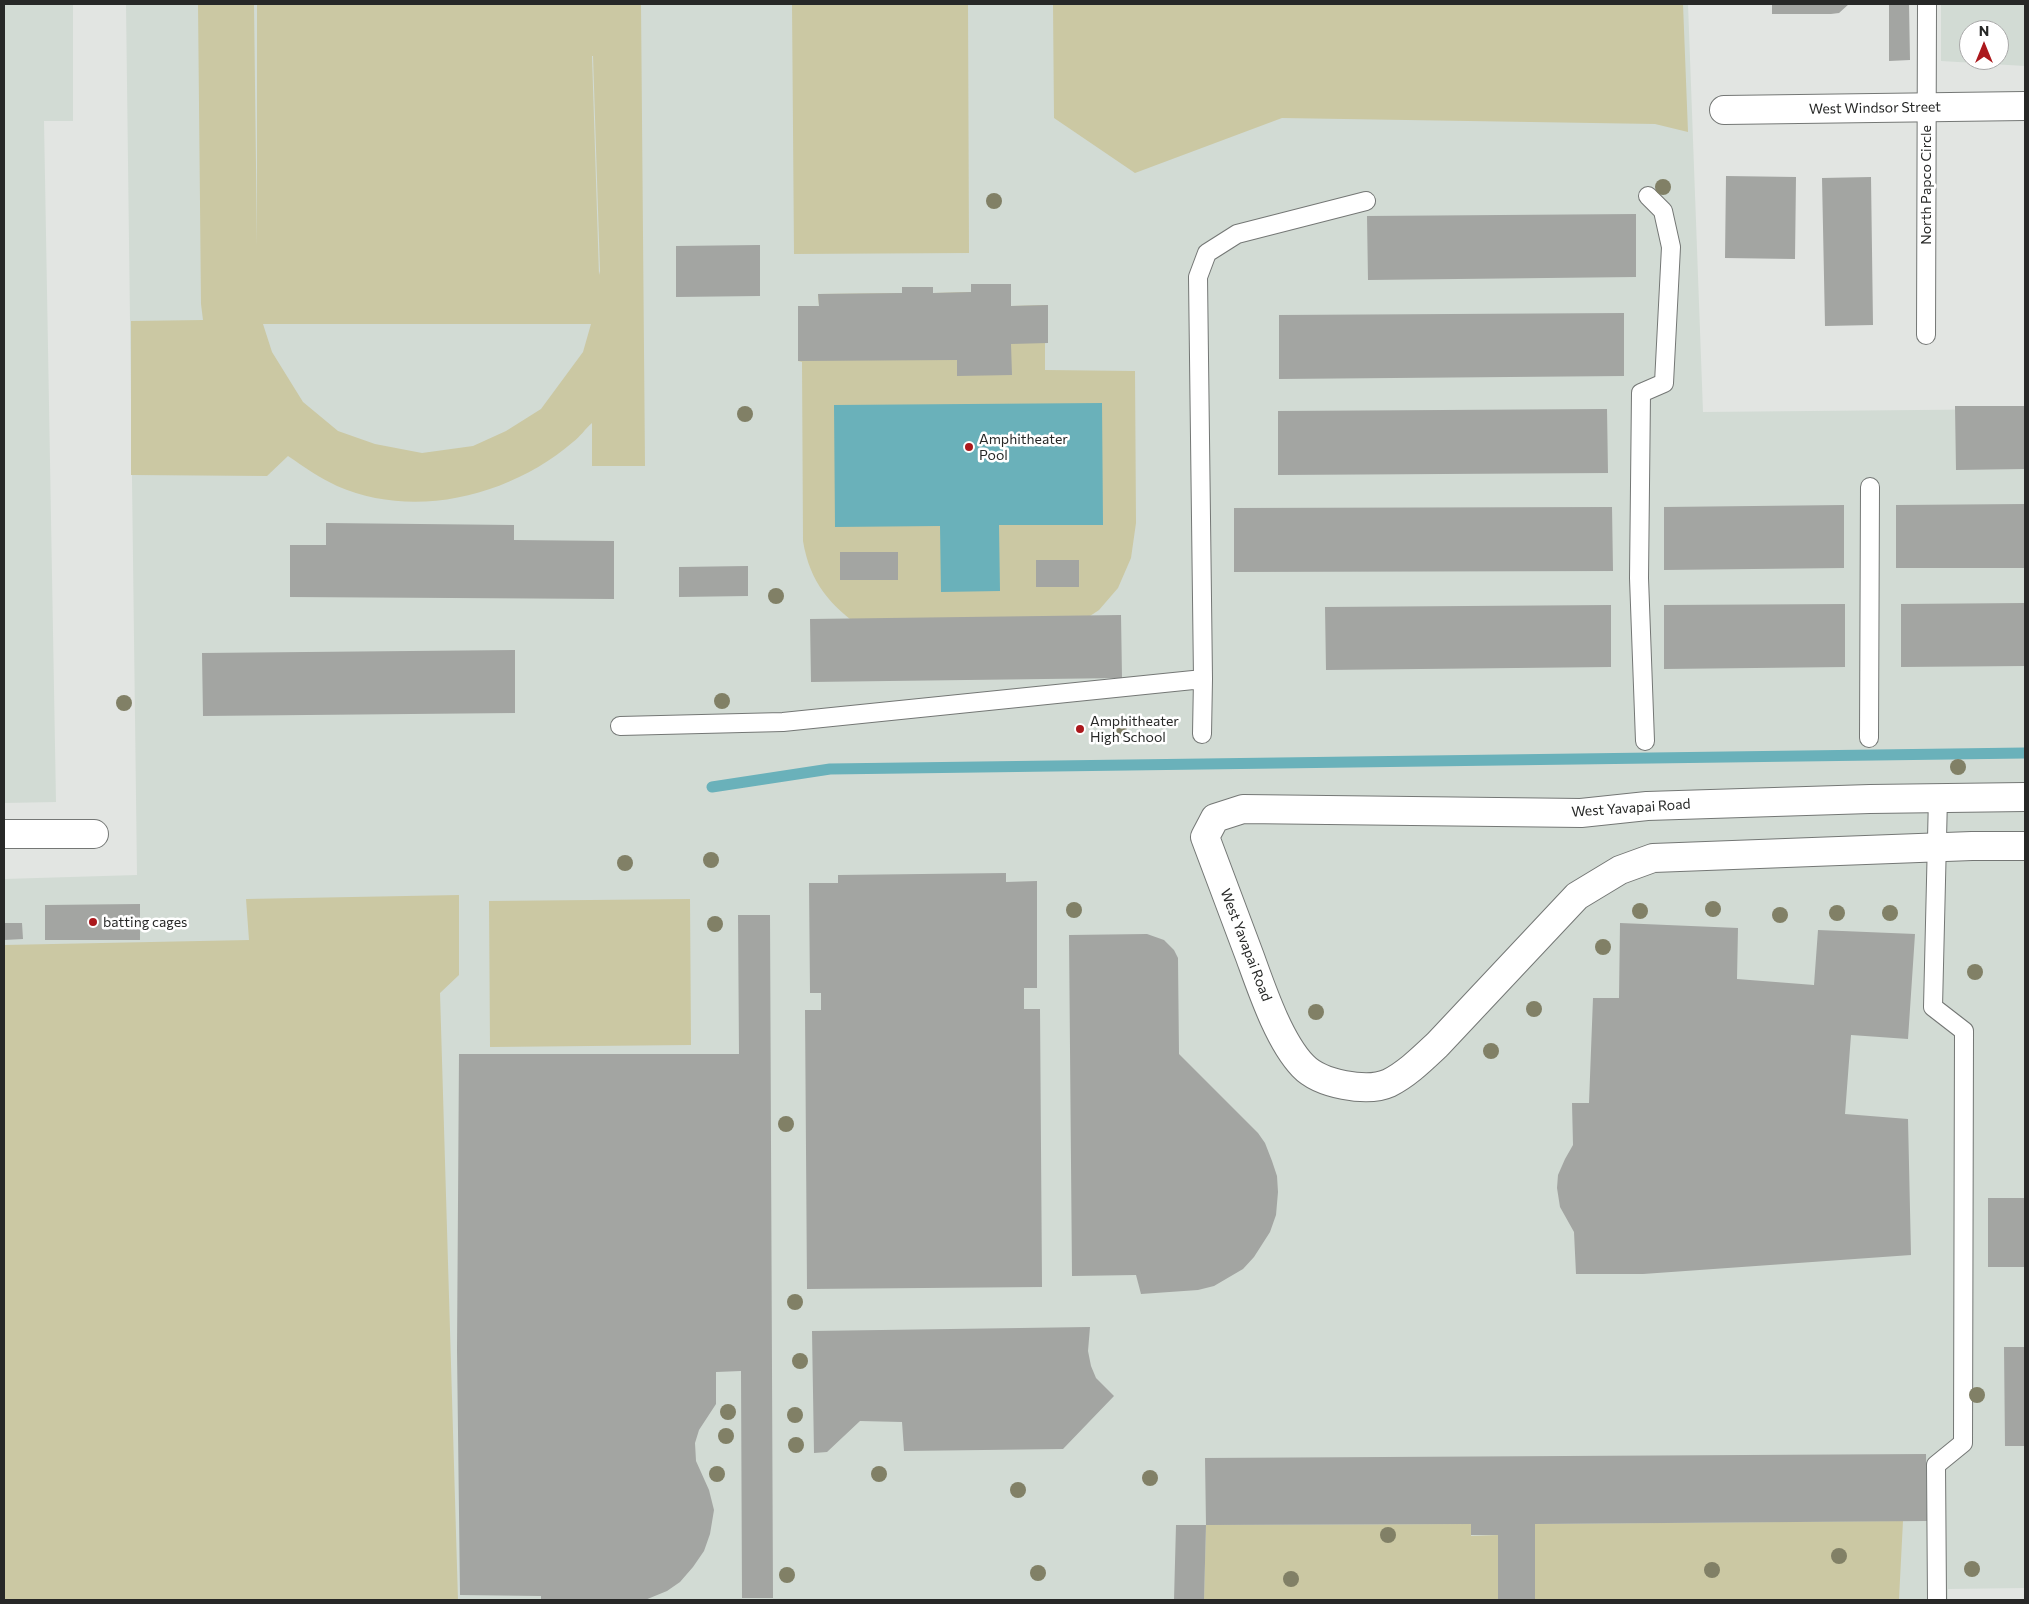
<!DOCTYPE html>
<html>
<head>
<meta charset="utf-8">
<style>
  body { margin:0 }
  #map { position:relative; width:2029px; height:1604px; overflow:hidden; background:#e2e5e2; font-family:Commissioner,sans-serif }
  canvas { display:block }
  .frame { position:absolute; inset:0; border:5px solid #272827; pointer-events:none }
  .north { position:absolute; left:1959px; top:20px; width:50px; height:50px; box-sizing:border-box; background:#fff; border:1px solid #a9a9a9; border-radius:50%; rotate:0deg; font-size:14px; font-weight:700; line-height:20px; text-align:center; color:#272827 }
  .north::after { content:''; display:block; margin:auto; width:18px; height:22px; background:#ab181c; clip-path:polygon(50% 0,100% 100%,50% 72%,0 100%) }
</style>
</head>
<body>
<div id="map">
<canvas width="2029" height="1604"></canvas>
<div class="frame"></div>
<div class="north">N</div>
</div>
<script>
const c = document.querySelector('canvas').getContext('2d');
c.lineJoin = 'round';
function paint(path, color) {
  c.fillStyle = color;
  c.fill(path, 'evenodd');
}
function strokePath(path, color, width, dash) {
  c.strokeStyle = color;
  c.lineWidth = width;
  c.lineCap = dash ? 'butt' : 'round';
  c.setLineDash(dash || []);
  c.stroke(path);
}
function write(font, color, halo, rows, align = 'center') {
  c.font = font + ' Commissioner,sans-serif';
  c.lineWidth = 5;
  c.setLineDash([]);
  c.textBaseline = 'middle';
  c.strokeStyle = halo;
  c.fillStyle = color;
  for (const [text, x, y, turn = 0] of rows) {
    c.save();
    c.translate(x, y);
    c.rotate((+turn || 0) * Math.PI / 180);
    c.textAlign = isNaN(turn) ? turn : align;
    if (halo) c.strokeText(text, 0, 0);
    c.fillText(text, 0, 0);
    c.restore();
  }
}
paint(new Path2D(`
  M4,4H73V121H44L56,802L4,803Z
  M126,4H1688L1703,412L2025,409V1588L1948,1589V1600H4V879L137,875Z
  M1941,4H2025V66L1941,61ZM1969,30H1999V60H1969Z`), '#d2dbd4');
paint(new Path2D(`
  M198,4H254L257,246V4H641L645,466H592V423C585,429 580,437 573,442C510,496 415,520 337,486C320,478 304,467 288,456L267,476L131,475V321L203,320L201,304ZM593,56L600,271L599,275L592,56ZM263,324H591L583,352L541,409L506,431L473,446L422,453L375,444L338,431L303,402L272,352Z
  M792,4H968L969,253L794,254Z
  M1053,4H1683L1688,132L1655,124L1282,118L1135,173L1054,118Z
  M971,284H1011V306L1048,305V343H1045V370L1135,371L1136,523L1131,558L1118,588L1099,610L1078,624L863,629C830,605 810,583 803,541L802,362L798,361V306H819L818,294L902,293V287H933V293L971,292Z
  M459,895V975L440,993L458,1600H4V945L249,940L246,899Z
  M690,899L691,1045L490,1047L489,901Z
  M1903,1521L1899,1599L1535,1600V1524Z
  M1471,1524V1536L1498,1535V1600H1204L1206,1525Z`), '#cbc8a3');
paint(new Path2D(`
  M1102,403L1103,525H999L1000,591L941,592L940,526L835,527L834,405Z`), '#6ab1ba');
strokePath(new Path2D(`
  M712,787L830,769L2025,753`), '#6ab1ba', 11);
paint(new Path2D(`
  M1772,4H1849L1839,13L1831,14H1772Z
  M1889,4H1909L1910,60L1889,61Z
  M1726,176L1796,177L1795,259L1725,258Z
  M1871,177L1873,325L1825,326L1822,178Z
  M1636,214V277L1368,280L1367,216Z
  M760,245V296L676,297V246Z
  M971,284H1011V306L1048,305V343L1011,344L1012,375L957,376V360L798,361V306H819L818,294L902,293V287H933V293L971,292Z
  M1624,313V376L1279,379V315Z
  M1955,406H2025V469L1956,470Z
  M1607,409L1608,473L1278,475V411Z
  M2025,504V568H1896V505Z
  M1844,505V568L1664,570V507Z
  M1612,507L1613,571L1234,572V508Z
  M326,523L514,525V540L614,541V599L290,597V545H326Z
  M840,552H898V580H840Z
  M1036,560H1079V587H1036Z
  M748,566V596L679,597V567Z
  M2025,603V666L1901,667V604Z
  M1845,604V667L1664,669V605Z
  M1611,605V667L1326,670L1325,607Z
  M1121,615L1122,678L811,682L810,619Z
  M515,650V713L203,716L202,653Z
  M1006,873V882L1037,881V988H1024V1009H1040L1042,1287L807,1289L805,1010H821V993H810L809,883H838V875Z
  M140,904V940H45V905Z
  M738,915H770L773,1598H742L741,1371L716,1372V1404L699,1430L695,1443L696,1461L709,1490L714,1510L710,1534L704,1551L693,1567L680,1582L667,1591L645,1600H541V1596L460,1595L457,1350L459,1054H739Z
  M4,923H22L23,939L4,940Z
  M1620,923L1738,928L1737,979L1814,985L1818,930L1915,934L1908,1039L1851,1035L1845,1114L1908,1119L1911,1255L1643,1274H1576L1574,1232L1560,1207L1557,1188L1558,1175L1565,1159L1573,1145L1572,1103H1589L1593,998H1619Z
  M1147,934L1164,940L1174,950L1178,958L1179,1054L1258,1133L1265,1143L1272,1161L1277,1176L1278,1192L1276,1215L1270,1232L1254,1257L1243,1269L1214,1286L1198,1290L1141,1294L1136,1275L1072,1276L1069,935Z
  M1988,1198H2025V1267H1988Z
  M1090,1327L1088,1351L1091,1366L1096,1378L1114,1396L1063,1449L904,1451L902,1422L860,1421L827,1452L814,1453L812,1331Z
  M2004,1347H2025V1446H2005Z
  M1926,1454L1927,1521L1535,1524V1600H1498V1535H1471V1524L1206,1525L1205,1458Z
  M1176,1525H1206L1204,1600H1174Z`), '#a3a5a2');
const service = new Path2D(`
  M1926,335L1927,4
  M620,726L783,722L1203,679
  M1202,734L1203,679L1198,277L1207,253L1237,234L1366,201
  M1869,738L1870,487
  M1645,741L1639,578L1641,393L1664,383L1671,247L1663,211L1648,196
  M1937,1600L1936,1465L1963,1443L1964,1031L1933,1007L1938,797`);
const minor = new Path2D(`
  M1724,110L2025,106
  M2025,797L1870,799L1647,806L1581,813L1243,809L1215,818L1205,837C1220,877 1235,917 1250,957C1262,990 1279,1041 1303,1066C1320,1084 1367,1093 1389,1083C1407,1074 1422,1059 1437,1045L1577,896L1620,870L1653,858L1972,846H2025
  M4,834H94`);
strokePath(service, '#747775', 20);
strokePath(minor, '#747775', 30);
strokePath(service, '#fff', 18);
strokePath(minor, '#fff', 28);
c.fillStyle = '#818066';
for (const [x, y] of [
  [1663,187],
  [994,201],
  [745,414],
  [776,596],
  [722,701],
  [124,703],
  [1119,730],
  [1958,767],
  [711,860],
  [625,863],
  [1713,909],
  [1074,910],
  [1640,911],
  [1837,913],
  [1890,913],
  [1780,915],
  [715,924],
  [1603,947],
  [1975,972],
  [1534,1009],
  [1316,1012],
  [1491,1051],
  [786,1124],
  [795,1302],
  [800,1361],
  [1977,1395],
  [728,1412],
  [795,1415],
  [726,1436],
  [796,1445],
  [717,1474],
  [879,1474],
  [1150,1478],
  [1018,1490],
  [1388,1535],
  [1839,1556],
  [1972,1569],
  [1712,1570],
  [1038,1573],
  [787,1575],
  [1291,1579]
]) {
  c.beginPath();
  c.arc(x, y, 8, 0, 2 * Math.PI);
  c.fill();
}
for (const [x, y, r, color] of [
  [969,447,5,"#ab181c"],
  [1080,729,5,"#ab181c"],
  [93,922,5,"#ab181c"]
]) {
  const dot = new Path2D();
  dot.arc(x, y, r, 0, 2 * Math.PI);
  c.fillStyle = color;
  c.fill(dot);
  strokePath(dot, '#fff', 2);
}
write('14px', '#272827', '#fff', [
  ["West Windsor Street",1875,108,-1],
  ["North Papco Circle",1926,185,-90],
  ["West Yavapai Road",1631,808,-4],
  ["West Yavapai Road",1246,945,69]
]);
write('14px', '#272827', '#fff', [
  ["Amphitheater",979,439],
  ["Pool",979,455],
  ["Amphitheater",1090,721],
  ["High School",1090,737],
  ["batting cages",103,922]
], 'left');
</script>
</body>
</html>
